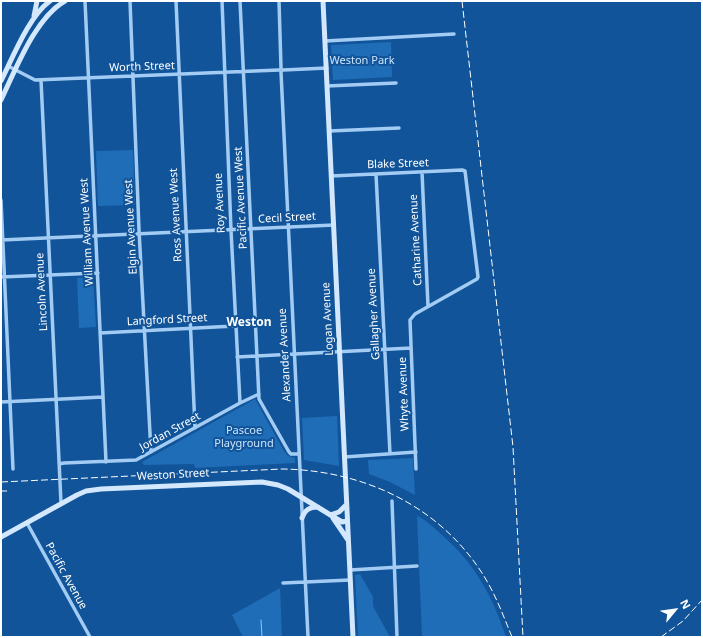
<!DOCTYPE html>
<html>
<head>
<meta charset="utf-8">
<style>
  body { margin:0 }
  #map { position:relative; width:703px; height:638px; overflow:hidden; background:#115499; font-family:"Noto Sans",sans-serif }
  canvas { display:block }
  .frame { position:absolute; inset:0; border:2px solid #fff; pointer-events:none }
  .north { position:absolute; left:655px; top:590px; width:40px; height:40px; -webkit-text-stroke:3px #115499; paint-order:stroke; rotate:61deg; font-size:11px; font-weight:700; line-height:16px; text-align:center; color:#fff }
  .north::after { content:''; display:block; margin:auto; width:14px; height:18px; background:#fff; clip-path:polygon(50% 0,100% 100%,50% 72%,0 100%) }
</style>
</head>
<body>
<div id="map">
<canvas width="703" height="638"></canvas>
<div class="frame"></div>
<div class="north">N</div>
</div>
<script>
const c = document.querySelector('canvas').getContext('2d');
c.lineJoin = 'round';
function paint(path, color) {
  c.fillStyle = color;
  c.fill(path, 'evenodd');
}
function strokePath(path, color, width, dash) {
  c.strokeStyle = color;
  c.lineWidth = width;
  c.lineCap = dash ? 'butt' : 'round';
  c.setLineDash(dash || []);
  c.stroke(path);
}
function write(font, color, halo, rows, align = 'center') {
  c.font = font + ' "Noto Sans",sans-serif';
  c.lineWidth = 4;
  c.setLineDash([]);
  c.textBaseline = 'middle';
  c.strokeStyle = halo;
  c.fillStyle = color;
  for (const [text, x, y, turn = 0] of rows) {
    c.save();
    c.translate(x, y);
    c.rotate((+turn || 0) * Math.PI / 180);
    c.textAlign = isNaN(turn) ? turn : align;
    if (halo) c.strokeText(text, 0, 0);
    c.fillText(text, 0, 0);
    c.restore();
  }
}
paint(new Path2D(`
  M391,42L392,77L333,80L331,45Z
  M133,150L135,205L98,206L96,151Z
  M93,277L96,327L79,328L77,278Z
  M255,399L284,451L288,456L295,458V463L195,468L194,464L144,465L142,462Z
  M337,416L339,466L304,460L302,418Z
  M413,458L415,495L390,482L369,474L368,460Z
  M417,516C427,520 434,528 442,535C475,564 492,595 506,637H422Z
  M360,574L373,597V606L390,637H358L355,575Z
  M280,588L282,637H243L232,615Z`), '#1f6cb7');
strokePath(new Path2D(`
  M261,620L262,637`), '#95c8f7', 1);
strokePath(new Path2D(`
  M85,1L106,462
  M130,1L139,230L151,452
  M176,1L195,428
  M222,1L231,230L240,403
  M240,1L259,399L289,452L291,454H299
  M279,1L281,68
  M325,41L454,34
  M8,66L35,80L279,70
  M283,70L327,68
  M281,72L308,637
  M41,80L61,503
  M327,86L396,83
  M329,131L399,128
  M422,172L428,306
  M376,174L390,454
  M331,176L462,170L465,171L478,277L477,279L415,314L410,320L416,469
  M1,200L13,469
  M1,240L334,225
  M1,277L98,273
  M100,333L235,326
  M237,357L411,348
  M1,402L103,397
  M344,457L416,452
  M59,464L64,463L136,460L240,403L259,394
  M392,501L397,637
  M27,523L90,637
  M350,570L417,566
  M283,583L350,580`), '#a3ccf4', 3.5);
strokePath(new Path2D(`
  M323,1L353,637
  M34,16L37,1
  M1,81C13,57 29,16 50,1
  M1,100C16,69 35,18 65,1
  M330,515L339,512L346,505
  M302,518C305,510 309,507 318,507
  M333,518L348,540
  M1,537L77,495L86,491L101,489L262,482L278,485L288,489L342,522L347,521`), '#d3e8fd', 5);
strokePath(new Path2D(`
  M462,1L513,447L523,637
  M1,482L282,469C362,470 438,505 482,573C495,593 503,615 512,637
  M1,491H7
  M661,637L683,621L702,600`), '#fff', 1, [7, 3]);
write('11px', '#cbe5fe', '#115499', [
  ["Weston Park",362,61],
  ["Pascoe",244,431],
  ["Playground",244,444]
]);
write('11px', '#fff', '#115499', [
  ["Worth Street",142,67,-2],
  ["Blake Street",398,164,-2],
  ["Pacific Avenue West",241,198,-93],
  ["Roy Avenue",220,203,-93],
  ["Ross Avenue West",176,215,-93],
  ["Cecil Street",287,218,-3],
  ["Elgin Avenue West",131,227,-93],
  ["William Avenue West",87,232,-93],
  ["Catharine Avenue",416,240,-93],
  ["Lincoln Avenue",42,292,-93],
  ["Gallagher Avenue",374,314,-93],
  ["Logan Avenue",328,319,-93],
  ["Langford Street",167,320,-3],
  ["Alexander Avenue",285,355,-93],
  ["Whyte Avenue",404,394,-92],
  ["Jordan Street",170,432,-29],
  ["Weston Street",173,475,-3],
  ["Pacific Avenue",66,576,61]
]);
write('bold 12px', '#fff', '#115499', [
  ["Weston",249,323]
]);
</script>
</body>
</html>
